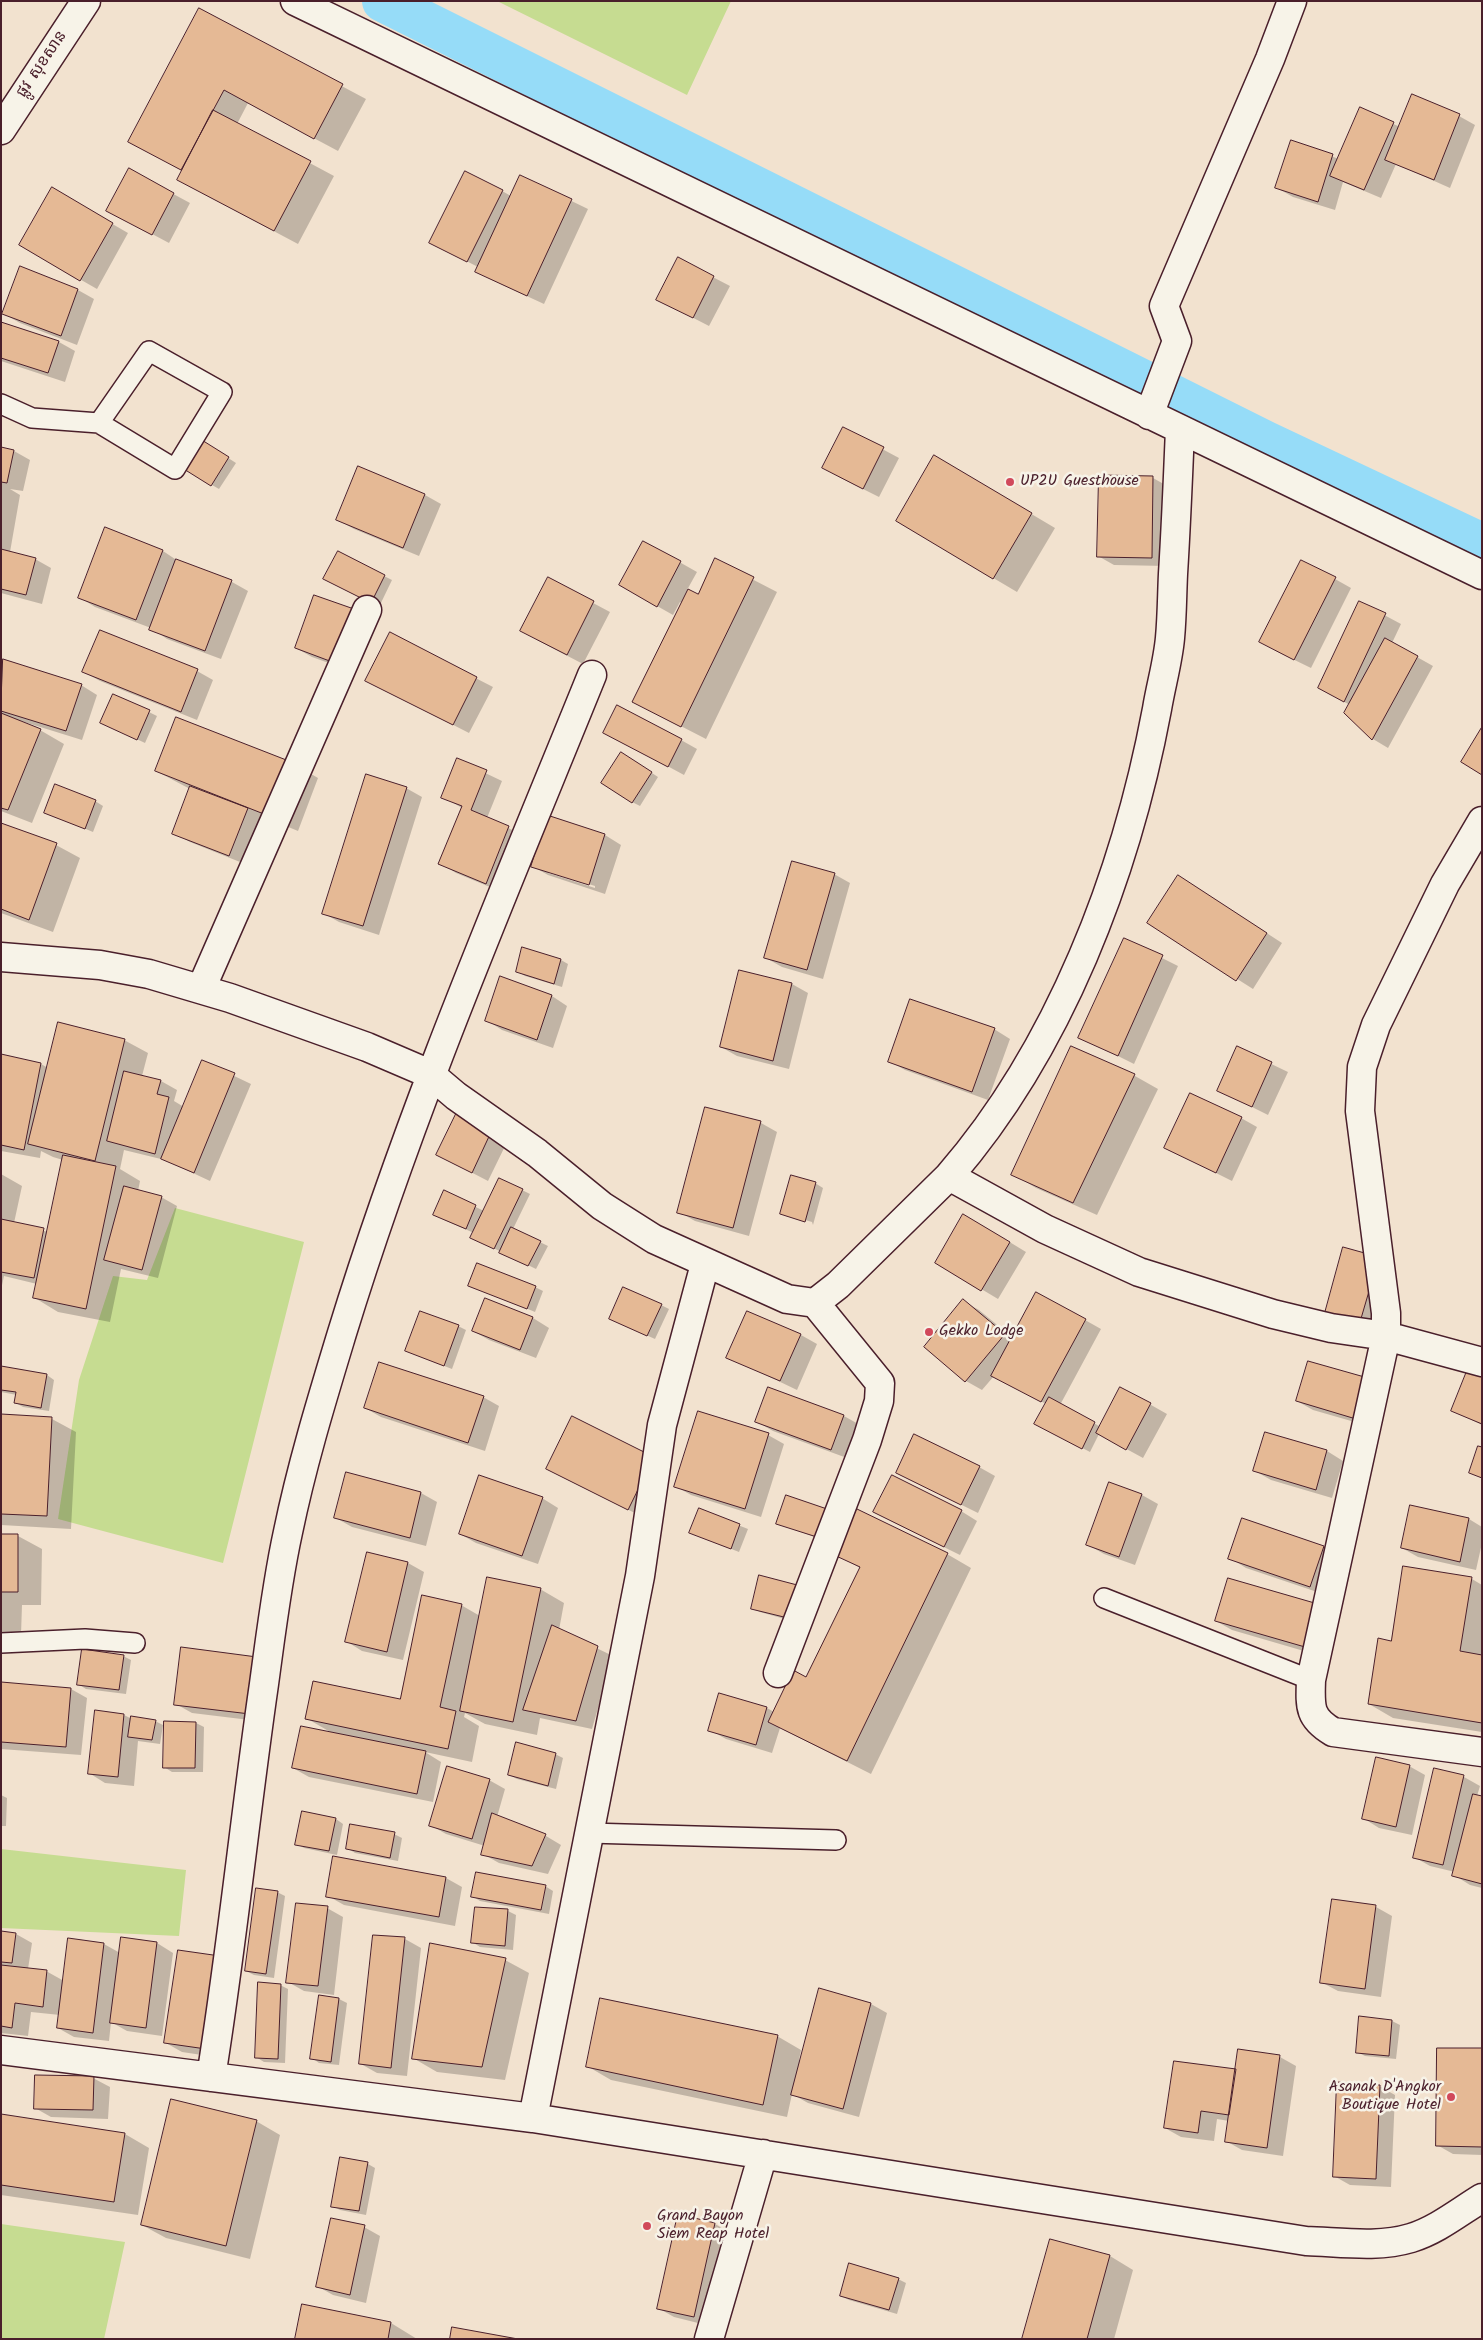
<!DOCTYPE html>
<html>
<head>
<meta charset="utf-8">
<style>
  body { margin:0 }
  #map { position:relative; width:1483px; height:2340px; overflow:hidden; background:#f2e2cf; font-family:Kalam,sans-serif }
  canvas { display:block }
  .frame { position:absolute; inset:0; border:2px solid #4a1f2b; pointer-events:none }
</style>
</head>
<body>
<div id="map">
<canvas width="1483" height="2340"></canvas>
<div class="frame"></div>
</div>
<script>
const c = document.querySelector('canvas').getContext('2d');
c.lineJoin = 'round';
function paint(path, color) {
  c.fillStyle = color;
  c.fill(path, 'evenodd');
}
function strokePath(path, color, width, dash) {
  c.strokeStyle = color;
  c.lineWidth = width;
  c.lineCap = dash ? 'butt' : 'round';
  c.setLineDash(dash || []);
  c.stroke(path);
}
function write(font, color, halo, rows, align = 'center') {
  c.font = font + ' Kalam,"Noto Sans Khmer",sans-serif';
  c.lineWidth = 5;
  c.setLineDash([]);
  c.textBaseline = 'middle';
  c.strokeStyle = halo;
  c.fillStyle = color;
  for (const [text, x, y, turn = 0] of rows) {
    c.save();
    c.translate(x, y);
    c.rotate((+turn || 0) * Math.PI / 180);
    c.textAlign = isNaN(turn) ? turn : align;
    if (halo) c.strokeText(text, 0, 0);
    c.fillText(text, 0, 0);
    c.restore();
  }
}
paint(new Path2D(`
  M497,1H731L687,95Z
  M175,1208L304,1242L223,1563L58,1519L79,1380L113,1276L147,1280Z
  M1,1849L186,1870L179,1936L1,1928Z
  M1,2224L125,2242L104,2339H1Z`), '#c6dc91');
paint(new Path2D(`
  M199,10L366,99L338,151L248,103L237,124L334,176L298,244L202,193L183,171L154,155Z
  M1361,109L1400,127L1459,116L1475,125L1450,188L1396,164L1381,198L1343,182L1335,210L1293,197L1277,188L1292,142L1339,159Z
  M129,170L190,203L169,243L124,219Z
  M520,176L588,209L544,304L492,280L476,271L478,267L447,251L502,191L511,196Z
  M52,189L128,233L97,289L20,245Z
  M678,259L730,286L709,326L674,308Z
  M21,268L78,290L94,299L77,345L20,323L4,314Z
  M1,323L59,342L75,351L65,382L1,361Z
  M843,428L899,458L879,497L839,477Z
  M197,438L236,463L219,489L212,485Z
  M1,448L14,451L30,460L23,491L10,489L20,495L10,552L35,559L51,568L42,604L1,593Z
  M359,468L425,495L441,504L419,556L354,529L338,520Z
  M959,471L1055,528L1017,592L897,521Z
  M1153,478L1169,487L1167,566L1114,565L1098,556Z
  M644,542L697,572L687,590L698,596L715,560L777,592L706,739L634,702L682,603L680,602L673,615L620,585Z
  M163,551L178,561L232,582L248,591L221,659L167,639L151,628L95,607L79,597Z
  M384,576L392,580L379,607L333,583Z
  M548,579L610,612L583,664L537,640Z
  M1335,579L1351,588L1311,668L1276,651Z
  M1360,602L1401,624L1392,643L1433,666L1388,748L1373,739L1350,705L1335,697Z
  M353,610L351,671L312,657L296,648Z
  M390,634L493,687L469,733L383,689Z
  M4,661L81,685L97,695L82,740L21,721V722L40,730L64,744L32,823L1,811V669Z
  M197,671L213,680L197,720L100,681L84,672Z
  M114,695L157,716L145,743L109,726Z
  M681,740L697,749L684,775L621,741Z
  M629,758L658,777L640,806L632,802Z
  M458,760L502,781L487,818L525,836L502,892L456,873L440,863L462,808L443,797Z
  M294,764L318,778L298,831L264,817L245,864L190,842L174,833L190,789L156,771Z
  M406,788L422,797L379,935L339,922L323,913Z
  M95,801L103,806L93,832L45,812Z
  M547,817L605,835L621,845L605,894L548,875L532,866ZM548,871L595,886V888L548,873Z
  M1,824L56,845L80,858L53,932L1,913Z
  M834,874L850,883L823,979L782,967L766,958Z
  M1194,886L1282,943L1253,989L1149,923Z
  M1124,939L1178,966L1134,1064L1080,1037Z
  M561,960L568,964L562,987L525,976L517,971Z
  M740,972L792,984L808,993L789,1069L737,1056L721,1047Z
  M552,996L567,1006L553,1048L502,1030L486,1020Z
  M994,1029L1010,1039L988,1100L905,1070L889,1061Z
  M124,1040L148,1053L142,1076L161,1081L177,1090L174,1101L184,1107L203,1061L251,1084L210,1181L165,1160L124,1150L120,1169L140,1181L138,1191L161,1197L177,1206L158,1278L121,1269L110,1322L58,1312L35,1298L37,1284L4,1276L1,1290V1174L22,1186L14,1223L48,1232L63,1160L53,1157L41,1151L40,1158L1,1151V1055L41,1064L48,1068Z
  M1072,1048L1135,1076L1158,1089L1097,1215L1036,1188L1013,1174Z
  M1238,1048L1288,1072L1268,1115L1218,1090Z
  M705,1109L761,1123L777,1132L749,1236L695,1221L679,1212Z
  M457,1114L508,1140L488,1181L438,1155Z
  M1241,1118L1257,1127L1232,1181L1166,1148Z
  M815,1183L823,1188L813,1225L812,1222L788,1215V1217L782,1214Z
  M522,1190L530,1194L513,1229L548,1246L536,1269L479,1241L474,1233L442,1219L445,1192L484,1211Z
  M980,1224L1026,1252L998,1299L936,1262Z
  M1378,1258L1394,1267L1376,1331L1327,1312Z
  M470,1285L535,1287L543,1291L535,1312Z
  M486,1300L533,1318L549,1328L536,1358L489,1340L473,1331Z
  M963,1301L979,1310L1013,1338L1085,1320L1101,1329L1060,1405L1101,1427L1121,1388L1167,1414L1143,1458L1099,1434L1090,1452L1044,1428L1046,1404L994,1376L982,1390L966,1381L925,1347Z
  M661,1305L669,1309L655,1339L610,1319Z
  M748,1312L801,1335L817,1344L797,1390L728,1357Z
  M458,1326L466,1330L452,1369L406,1351Z
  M1482,1367V1425L1453,1411Z
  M1,1368L47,1375L54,1380L49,1411L23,1407L16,1403L17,1395L1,1392Z
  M1368,1379L1372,1427L1313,1410L1297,1401Z
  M769,1388L844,1416L860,1425L847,1458L773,1431L757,1422Z
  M483,1397L499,1406L485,1451L381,1417L365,1408Z
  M1,1416L52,1419L76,1432L71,1529L1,1525Z
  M1266,1434L1327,1451L1343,1461L1332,1498L1271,1480L1255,1471Z
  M768,1435L784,1444L761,1517L691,1495L675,1486Z
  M654,1458L645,1518L564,1478Z
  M979,1467L995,1476L978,1513L897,1473Z
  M347,1474L421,1493L437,1502L426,1546L352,1527L336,1518Z
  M1110,1483L1142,1495L1158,1504L1135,1565L1104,1554L1088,1545Z
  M542,1498L558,1508L538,1564L476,1543L460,1534Z
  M1411,1507L1469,1519L1482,1527V1543L1476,1570L1418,1557L1402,1548Z
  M700,1510L748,1529L739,1552L691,1533Z
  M961,1511L977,1521L960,1555L891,1521Z
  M837,1515L828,1542L777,1523Z
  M1,1536H18L42,1549L41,1605H22L21,1635H1Z
  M1323,1547L1339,1556L1326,1595L1246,1568L1230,1558Z
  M368,1553L408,1563L424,1572L403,1660L362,1651L346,1641Z
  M836,1554H947L971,1568L871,1774L780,1728L772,1753L726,1739L710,1730L767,1708L774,1712L807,1679L860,1568Z
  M760,1577L799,1623L760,1612L752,1608Z
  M1472,1579L1482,1585V1732L1393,1718L1369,1704L1392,1642Z
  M540,1589L564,1603L559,1630L613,1656L592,1729L540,1718L537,1735L485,1724L465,1713L464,1717L479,1726L472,1762L425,1752L441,1762L433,1802L309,1777L293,1768L332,1733L306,1718L400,1700L461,1605L480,1616Z
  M1317,1606L1321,1656L1232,1630L1216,1621Z
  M182,1648L266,1722L192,1713L176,1704Z
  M123,1656L131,1660L126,1694L86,1689L78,1684Z
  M1,1683L71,1689L87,1698L81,1755L1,1749Z
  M124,1715L132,1719L155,1721L163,1725L160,1744L138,1741L134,1786L105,1783L89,1773Z
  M196,1723L204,1727L203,1772H172L164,1767Z
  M555,1754L563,1758L556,1789L517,1779L509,1775Z
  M1409,1766L1425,1775L1412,1835L1379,1828L1363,1818Z
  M1435,1770L1464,1777L1480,1786L1477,1796L1482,1797V1888L1470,1885L1454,1875L1455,1872L1430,1866L1414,1857Z
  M489,1780L505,1789L497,1817L546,1836L561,1845L548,1874L499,1863L483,1854L485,1846L446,1834L430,1825Z
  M1,1795L7,1798L6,1826H1Z
  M336,1819L343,1824L337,1855L304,1848L297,1844Z
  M394,1834L402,1838L398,1861L355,1853L347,1848Z
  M334,1857L446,1878L462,1887L455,1926L344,1905L328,1896Z
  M545,1886L553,1891L549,1914L480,1901L472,1896Z
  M277,1892L285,1896L274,1978L254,1975L246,1971Z
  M1376,1907L1392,1916L1381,1997L1338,1991L1321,1982Z
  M327,1908L343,1917L334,1995L304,1991L288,1982Z
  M476,1908L508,1911L516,1915L513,1950L480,1947L472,1942Z
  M1,1932L16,1934L32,1943L28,1969L46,1971L64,1981L104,1944L120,1953L122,1938L157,1943L173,1953L162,2036L127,2031L111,2022L109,2041L74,2037L58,2028L60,2015L31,2012L28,2036L1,2033Z
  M405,1939L421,1948L407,2076L377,2073L361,2064Z
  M179,1952L222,2058L182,2052L166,2043Z
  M505,1960L529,1973L505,2080L437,2072L413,2058Z
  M280,1985L288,1989L285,2063L264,2062L256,2057Z
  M820,1990L871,2004L887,2013L859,2117L808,2103L792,2094L787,2117L611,2080L587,2066L777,2036L801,2050L799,2060L801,2061Z
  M320,1996L339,1999L347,2003L339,2065L319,2063L312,2058Z
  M1392,2021L1400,2025L1396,2059L1365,2056L1357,2052Z
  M1482,2049V2155L1453,2154L1437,2145Z
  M1280,2057L1296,2066L1283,2156L1242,2150L1226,2141L1229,2121L1217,2119L1214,2141L1181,2137L1165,2128L1237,2071Z
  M93,2078L110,2087L108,2119L51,2117L35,2108Z
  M1379,2086L1395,2095L1391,2187L1350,2185L1334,2176Z
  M1,2116L125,2134L149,2148L138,2215L1,2195Z
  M256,2121L280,2135L250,2259L166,2238L142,2225Z
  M341,2158L368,2164L375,2168L366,2215L340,2210L332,2206Z
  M715,2224L731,2233L710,2326L674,2317L658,2308Z
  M364,2227L380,2236L366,2303L333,2295L317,2286Z
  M1110,2256L1133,2270L1114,2339H1023Z
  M898,2279L906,2283L897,2314L849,2300L841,2296Z
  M391,2323L417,2339H296Z`), '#0003');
strokePath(new Path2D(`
  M383,1L1266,442L1482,544`), '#96dcf8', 42);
const building = new Path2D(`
  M199,8L343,84L314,139L224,90L181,170L128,142Z
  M1412,94L1460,114L1434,180L1385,160Z
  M1360,107L1394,122L1364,190L1330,176Z
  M213,110L311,161L274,231L177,180Z
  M1291,140L1333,154L1318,202L1275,188Z
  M129,168L174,193L152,235L106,211Z
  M465,171L503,190L467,262L429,243Z
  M520,175L572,199L527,296L475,272Z
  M52,187L113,223L80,281L19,245Z
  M678,257L714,276L693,318L656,300Z
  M20,266L78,289L61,336L2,314Z
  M1,322L59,341L48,373L1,358Z
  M843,427L884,447L863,489L822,468Z
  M189,432L229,457L211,486L171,461Z
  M1,447L14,450L7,483L1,482Z
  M934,455L1032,513L993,579L896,521Z
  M358,466L425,494L403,548L336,520Z
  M1099,475L1153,476L1152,558L1097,557Z
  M105,527L163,550L136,620L78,598Z
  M643,541L681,561L657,607L619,585Z
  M1,549L36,558L26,595L1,589Z
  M338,551L385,575L371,603L323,579Z
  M715,558L754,577L681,727L632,702L688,589L698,594Z
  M176,559L232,580L205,651L149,630Z
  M1301,560L1336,577L1294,660L1259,642Z
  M548,577L594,601L567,655L520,631Z
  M314,595L354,609L335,663L295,648Z
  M1359,601L1386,613L1344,702L1318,688Z
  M100,630L198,669L181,712L82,672Z
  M390,632L477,677L453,725L365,681Z
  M1385,638L1418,656L1372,740L1344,713Z
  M3,659L82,684L66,731L1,711Z
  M113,694L150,710L137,740L100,723Z
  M617,705L682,739L668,767L603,733Z
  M1,713L41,729L8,810L1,808Z
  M176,717L294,763L274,818L155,771Z
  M1482,727V775L1461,762Z
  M621,752L652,772L632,803L601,783Z
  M457,758L487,770L471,810L509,826L486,884L438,864L462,806L441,798Z
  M366,774L407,787L363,926L322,914Z
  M55,784L96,800L85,829L44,813Z
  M190,786L248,808L229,856L172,834Z
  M547,815L605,834L589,885L531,867Z
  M1,823L57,843L29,920L1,909Z
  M792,861L835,873L807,970L764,958Z
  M1178,875L1267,933L1236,981L1147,923Z
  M1124,938L1163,955L1118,1056L1078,1038Z
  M522,947L561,959L554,984L516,972Z
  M739,970L792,983L773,1061L720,1047Z
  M500,976L552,995L537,1040L485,1021Z
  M910,999L995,1028L972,1092L888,1062Z
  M58,1022L125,1039L95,1161L28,1144Z
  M1071,1046L1135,1074L1073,1203L1011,1175Z
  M1237,1046L1272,1062L1252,1107L1217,1091Z
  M1,1054L41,1063L24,1150L1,1145Z
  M202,1060L235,1073L194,1173L161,1159Z
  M124,1071L161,1080L157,1094L169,1097L155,1154L107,1141Z
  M1190,1093L1242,1117L1216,1173L1164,1148Z
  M705,1107L761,1121L733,1228L677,1213Z
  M457,1112L492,1130L472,1173L436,1155Z
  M63,1155L116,1166L86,1309L33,1298Z
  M791,1175L816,1182L805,1222L780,1214Z
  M499,1178L523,1189L494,1249L470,1238Z
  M124,1186L162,1196L142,1270L104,1260Z
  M444,1190L476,1205L466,1229L433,1215Z
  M963,1214L1010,1242L981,1291L935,1263Z
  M1,1219L44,1228L34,1278L1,1272Z
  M511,1227L541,1241L528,1266L499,1253Z
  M1343,1247L1379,1257L1360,1322L1325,1313Z
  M477,1263L536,1286L527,1309L468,1286Z
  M623,1287L662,1304L647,1336L609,1319Z
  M1036,1292L1086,1319L1041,1402L991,1376Z
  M485,1298L533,1317L520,1350L472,1331Z
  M963,1299L1005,1334L965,1382L924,1347Z
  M420,1311L459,1325L444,1366L405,1351Z
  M747,1311L801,1334L780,1381L726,1358Z
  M1308,1361L1368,1378L1356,1419L1296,1401Z
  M1471,1361L1482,1366V1424L1451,1411Z
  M379,1362L484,1396L468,1443L364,1408Z
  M1,1366L47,1374L41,1408L14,1403L16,1392L1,1390Z
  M768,1387L844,1415L831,1450L755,1422Z
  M1120,1387L1151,1403L1126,1450L1096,1433Z
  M1049,1397L1095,1422L1082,1449L1034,1424Z
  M698,1411L769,1433L745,1509L674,1487Z
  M1,1414L52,1417L47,1516L1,1514Z
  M572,1416L654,1457L628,1510L546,1469Z
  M1265,1432L1327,1450L1316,1490L1253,1471Z
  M914,1434L980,1466L961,1505L896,1473Z
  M1478,1446L1482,1447V1478L1469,1473Z
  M346,1472L421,1492L410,1538L334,1518Z
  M479,1475L543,1497L522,1556L459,1534Z
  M892,1475L962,1510L944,1547L873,1512Z
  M1109,1482L1142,1494L1119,1557L1086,1545Z
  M786,1495L830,1510L820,1538L776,1524Z
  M1410,1505L1469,1518L1460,1562L1401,1548Z
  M699,1508L740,1524L731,1549L689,1533Z
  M857,1509L948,1553L847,1761L768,1722L793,1670L806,1677L860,1567L834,1555Z
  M1242,1518L1324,1546L1310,1587L1228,1559Z
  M1,1534H18V1592H1Z
  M367,1552L408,1562L387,1652L345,1642Z
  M1403,1566L1472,1577L1460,1651L1482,1655V1723L1368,1704L1378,1638L1391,1641Z
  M759,1575L801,1586L792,1619L751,1609Z
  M487,1577L541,1588L513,1722L460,1711Z
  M1228,1578L1318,1604L1305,1647L1215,1621Z
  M422,1595L462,1604L440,1707L456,1711L448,1749L305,1719L313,1681L400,1699Z
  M552,1625L598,1646L576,1721L523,1710Z
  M181,1647L257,1657L250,1714L174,1705Z
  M82,1649L124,1655L119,1690L77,1685Z
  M1,1682L71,1688L66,1747L1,1742Z
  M719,1693L767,1707L756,1745L708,1731Z
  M95,1710L124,1714L118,1777L88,1774Z
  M131,1716L156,1720L152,1740L128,1737Z
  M164,1721L196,1722L195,1768H163Z
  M301,1726L426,1751L417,1794L292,1768Z
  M516,1742L556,1753L548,1786L508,1775Z
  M1376,1757L1410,1765L1396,1827L1362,1819Z
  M447,1766L490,1779L472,1839L429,1826Z
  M1434,1768L1464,1775L1443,1865L1413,1858Z
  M1473,1794L1482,1796V1884L1452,1876Z
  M302,1811L336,1818L329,1851L295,1845Z
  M492,1813L546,1834L532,1866L481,1855Z
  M350,1824L395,1832L390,1858L346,1849Z
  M333,1856L446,1877L439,1917L326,1897Z
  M476,1872L546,1885L541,1910L471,1897Z
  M256,1888L278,1891L266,1974L245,1971Z
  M1332,1899L1376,1905L1365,1989L1320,1983Z
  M296,1903L328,1906L318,1986L286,1983Z
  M475,1907L508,1909L505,1946L471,1943Z
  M1,1931L16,1933L12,1963L1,1962Z
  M373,1935L405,1937L391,2068L359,2064Z
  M121,1937L157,1942L146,2028L110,2023Z
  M68,1938L104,1943L93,2033L57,2028Z
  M430,1943L506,1958L482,2067L412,2059Z
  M178,1950L220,1956L206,2049L164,2043Z
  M1,1965L47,1970L43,2007L15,2003L12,2028L1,2026Z
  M258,1982L281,1984L278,2059L255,2058Z
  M819,1988L871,2003L843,2109L791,2095Z
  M319,1995L339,1998L331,2062L310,2059Z
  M600,1998L778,2035L763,2105L586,2067Z
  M1359,2016L1392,2020L1389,2056L1356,2053Z
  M1437,2048H1482V2147L1436,2146Z
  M1238,2049L1280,2055L1267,2148L1225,2142Z
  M1174,2061L1236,2069L1229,2115L1201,2111L1198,2133L1164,2128Z
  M35,2075L94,2076L93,2110L34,2109Z
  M1337,2082L1380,2085L1376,2179L1333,2177Z
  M171,2099L257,2120L226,2246L141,2225Z
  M1,2114L125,2133L114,2202L1,2185Z
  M340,2157L368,2162L359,2211L331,2207Z
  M678,2214L715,2223L694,2317L657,2309Z
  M331,2218L365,2225L350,2295L316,2287Z
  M1050,2239L1110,2255L1087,2339H1022Z
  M849,2263L899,2278L889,2310L840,2296Z
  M302,2304L391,2322L388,2339H295Z
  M452,2327L518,2339H450Z`);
paint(building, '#e5b995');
strokePath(building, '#4a1f2b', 1);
const lane = new Path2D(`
  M1,404L32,418L99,423L175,469L222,392L149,351L99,423
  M1104,1598L1311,1680
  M1,1643L85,1639L135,1643
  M589,1833L836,1840`);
const street = new Path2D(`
  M295,1L1482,575
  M1149,415L1177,341L1164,306L1270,59L1292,1
  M1482,821L1445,884L1376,1025L1362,1067L1360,1111L1386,1313V1336L1311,1680C1310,1707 1309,1718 1333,1732L1482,1752
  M1,957L100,965L149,974L230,998L367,1047L430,1074L456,1096L537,1153L602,1206L654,1239L787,1299L815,1303L838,1285L949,1176L1045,1229L1139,1272L1273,1314L1331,1328L1386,1336L1482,1362
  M201,989L367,610
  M949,1176C1060,1048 1126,874 1157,709C1161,685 1168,661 1170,638C1172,617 1172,595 1173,574C1176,526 1178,478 1180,429
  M778,1673L867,1440L879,1401L880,1383L815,1303
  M1,2050L533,2118L1306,2241C1340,2242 1378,2248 1411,2238C1437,2230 1459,2212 1482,2198
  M211,2077C232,1947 245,1815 264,1684C271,1633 277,1582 288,1532C302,1464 322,1399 342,1333C411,1108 504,892 592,675
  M533,2118L640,1576L662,1425L705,1264
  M709,2339L763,2154`);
const secondary = new Path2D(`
  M1,130L86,1`);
strokePath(lane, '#4a1f2b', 22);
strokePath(street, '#4a1f2b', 31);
strokePath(secondary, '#4a1f2b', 31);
strokePath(lane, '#f7f3e8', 19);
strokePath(street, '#f7f3e8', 28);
strokePath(secondary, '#f7f3e8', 28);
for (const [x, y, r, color] of [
  [1010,482,5,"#d1495b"],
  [929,1332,5,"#d1495b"],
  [1451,2097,5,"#d1495b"],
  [647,2226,5,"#d1495b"]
]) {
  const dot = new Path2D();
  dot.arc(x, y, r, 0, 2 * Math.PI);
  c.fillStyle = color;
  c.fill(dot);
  strokePath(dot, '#f7f3e8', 2);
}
write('16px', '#4a1f2b', '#f7f3e8', [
  ["ផ្លូវ សុខសាន",43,65,-56]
]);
write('16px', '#4a1f2b', '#f7f3e8', [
  ["UP2U Guesthouse",1020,482],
  ["Gekko Lodge",939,1332],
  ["Asanak D'Angkor",1441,2088,"right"],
  ["Boutique Hotel",1441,2106,"right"],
  ["Grand Bayon",657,2217],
  ["Siem Reap Hotel",657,2235]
], 'left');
</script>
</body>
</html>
